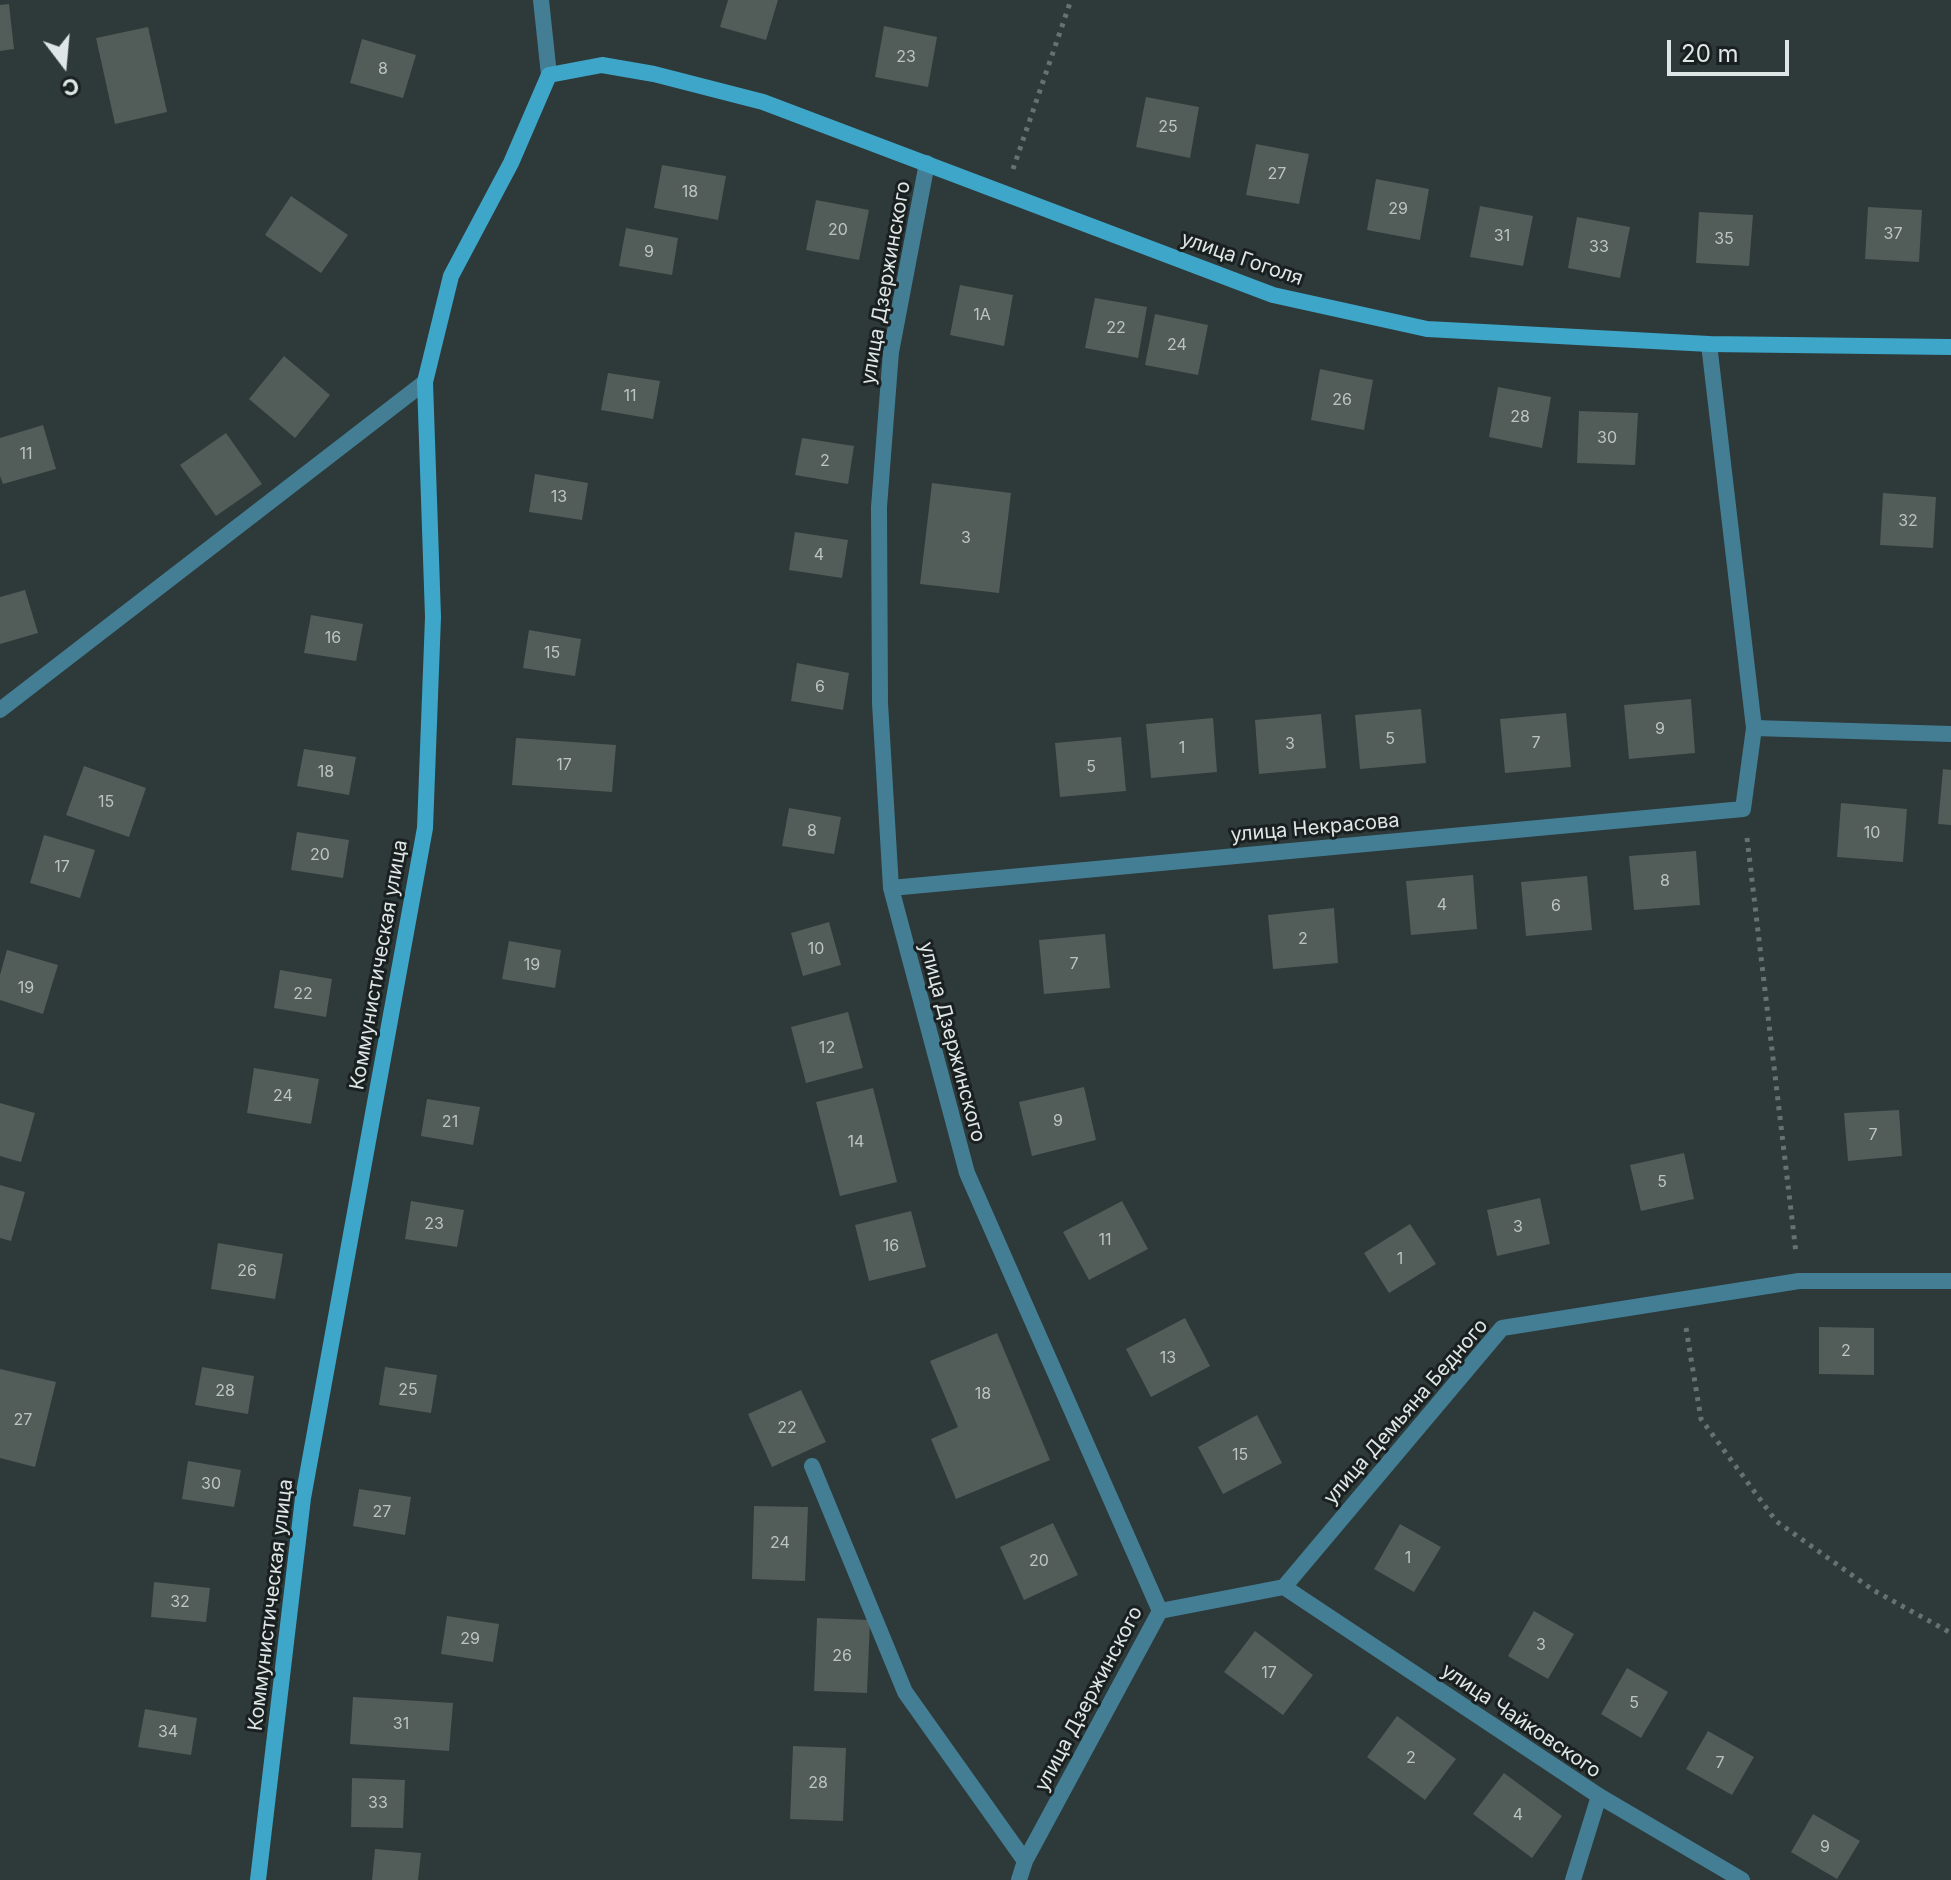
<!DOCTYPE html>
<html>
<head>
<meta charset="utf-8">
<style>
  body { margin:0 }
  #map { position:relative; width:1951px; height:1880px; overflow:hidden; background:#2e3939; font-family:Inter,sans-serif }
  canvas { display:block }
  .north { position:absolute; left:24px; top:24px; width:80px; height:80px; -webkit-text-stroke:6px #1a1f1f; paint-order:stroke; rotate:164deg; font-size:22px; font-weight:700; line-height:32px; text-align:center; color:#dfe6e6 }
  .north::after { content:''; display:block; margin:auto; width:28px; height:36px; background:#dfe6e6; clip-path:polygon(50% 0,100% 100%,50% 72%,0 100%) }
  .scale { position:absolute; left:1667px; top:40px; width:122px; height:36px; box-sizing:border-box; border:4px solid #dfe6e6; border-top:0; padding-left:10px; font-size:24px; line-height:28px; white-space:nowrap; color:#dfe6e6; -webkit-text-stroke:6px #1a1f1f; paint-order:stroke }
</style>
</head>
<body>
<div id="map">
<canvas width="1951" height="1880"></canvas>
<div class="north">С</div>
<div class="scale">20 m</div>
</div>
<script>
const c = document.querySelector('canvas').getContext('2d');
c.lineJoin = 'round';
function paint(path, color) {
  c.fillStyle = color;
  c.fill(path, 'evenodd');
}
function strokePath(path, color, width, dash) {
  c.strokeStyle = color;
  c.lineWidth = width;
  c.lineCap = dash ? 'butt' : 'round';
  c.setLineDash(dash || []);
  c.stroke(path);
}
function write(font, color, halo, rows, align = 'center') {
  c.font = font + ' Inter,sans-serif';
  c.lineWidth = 6;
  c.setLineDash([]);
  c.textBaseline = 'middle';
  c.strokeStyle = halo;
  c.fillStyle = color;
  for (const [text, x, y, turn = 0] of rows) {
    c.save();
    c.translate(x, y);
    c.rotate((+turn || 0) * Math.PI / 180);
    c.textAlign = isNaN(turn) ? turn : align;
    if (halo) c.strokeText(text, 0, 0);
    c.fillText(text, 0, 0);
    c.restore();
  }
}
paint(new Path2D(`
  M728,0H778L766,40L720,27Z
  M9,4L14,49L0,51V5Z
  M884,26L937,37L928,87L875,77Z
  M148,27L167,112L115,124L96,38Z
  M362,39L416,55L403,98L350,83Z
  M1146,97L1199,107L1190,158L1136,147Z
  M1256,144L1309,154L1299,204L1246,195Z
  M662,165L726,176L718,220L654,208Z
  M1376,179L1429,189L1420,240L1367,230Z
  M291,196L348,235L321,273L265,235Z
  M816,200L869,210L859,260L806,250Z
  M1480,206L1533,216L1523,266L1470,257Z
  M1868,207L1922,210L1919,262L1865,259Z
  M1699,212L1753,215L1749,266L1696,263Z
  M1577,217L1630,227L1620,278L1568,268Z
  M626,228L678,238L672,275L619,266Z
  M960,285L1013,295L1004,346L950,335Z
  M1095,298L1147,307L1138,358L1085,348Z
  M1155,314L1208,325L1198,375L1145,365Z
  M284,356L330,395L295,438L249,399Z
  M1320,369L1373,380L1364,430L1311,420Z
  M608,373L660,381L653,419L601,410Z
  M1498,387L1551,397L1542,448L1489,437Z
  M1579,411L1638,413L1635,465L1577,463Z
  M43,425L56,469L3,484L0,476V438Z
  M226,433L262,484L216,516L180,465Z
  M802,438L854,446L848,484L795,475Z
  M535,474L588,483L582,520L529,512Z
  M932,483L1011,493L999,593L920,584Z
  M1883,493L1936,497L1933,548L1880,545Z
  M795,532L848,540L842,578L789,570Z
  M25,590L38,633L0,644V597Z
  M311,615L363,624L356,661L304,653Z
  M529,630L581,639L575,676L523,668Z
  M797,663L849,673L843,710L791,701Z
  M1691,699L1695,753L1629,759L1624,705Z
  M1421,709L1426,763L1360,769L1355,715Z
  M1566,713L1571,767L1505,773L1500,719Z
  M1321,714L1326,768L1259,774L1255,720Z
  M1213,718L1217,772L1151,778L1146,724Z
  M1121,737L1126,791L1060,797L1055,743Z
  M516,738L616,745L612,792L512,785Z
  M304,749L356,757L349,795L297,786Z
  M84,766L146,788L129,837L66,815Z
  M1943,769L1951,770V825L1938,824Z
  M1841,803L1907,809L1903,862L1837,857Z
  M789,808L841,817L834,854L782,846Z
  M297,832L349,840L343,878L291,870Z
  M44,835L95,850L80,898L30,883Z
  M1696,851L1700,905L1634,910L1629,856Z
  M1473,875L1477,929L1411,935L1406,881Z
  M1587,876L1592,930L1526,936L1521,882Z
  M1334,908L1338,963L1273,969L1268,915Z
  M829,922L841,965L803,976L791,933Z
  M1105,934L1110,988L1044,994L1039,940Z
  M509,941L561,950L555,988L502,979Z
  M7,950L58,965L43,1014L0,1000V975Z
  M280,970L332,979L326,1017L274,1008Z
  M848,1012L863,1068L806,1083L791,1027Z
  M254,1068L319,1079L311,1124L247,1113Z
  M1084,1087L1096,1140L1032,1156L1019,1102Z
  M873,1088L897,1182L840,1196L816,1102Z
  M427,1099L480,1107L473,1145L421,1136Z
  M0,1103L35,1113L21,1162L0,1156Z
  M1899,1110L1902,1156L1848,1161L1844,1113Z
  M1684,1153L1694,1199L1641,1211L1630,1165Z
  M0,1185L25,1192L11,1241L0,1238Z
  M1540,1198L1550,1244L1497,1256L1487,1210Z
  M411,1201L464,1210L457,1247L405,1239Z
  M1122,1201L1148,1249L1089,1280L1063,1232Z
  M911,1211L926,1267L869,1281L855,1225Z
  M1410,1224L1436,1264L1389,1293L1364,1253Z
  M218,1243L283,1254L275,1299L211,1289Z
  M1185,1318L1210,1366L1151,1397L1126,1349Z
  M1819,1327L1874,1328V1375L1819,1374Z
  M997,1333L1050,1460L956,1499L931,1439L958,1427L930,1361Z
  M202,1367L254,1376L248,1414L195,1405Z
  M385,1367L437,1375L431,1413L379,1405Z
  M0,1369L56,1382L35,1467L0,1458Z
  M801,1390L826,1442L772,1467L748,1414Z
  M1257,1415L1282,1463L1223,1494L1198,1447Z
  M188,1461L241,1470L234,1507L182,1499Z
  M359,1489L411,1497L405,1535L353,1526Z
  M754,1506L808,1507L805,1581L752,1579Z
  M1053,1523L1078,1575L1024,1600L1000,1547Z
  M1400,1524L1441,1547L1414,1592L1374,1569Z
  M154,1582L210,1588L206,1622L151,1617Z
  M1534,1611L1574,1634L1548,1679L1508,1656Z
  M447,1616L499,1624L493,1662L441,1654Z
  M817,1618L870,1620L867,1693L814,1691Z
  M1255,1631L1313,1675L1283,1715L1224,1672Z
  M1627,1668L1668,1692L1641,1738L1601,1714Z
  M353,1697L453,1703L449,1751L350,1744Z
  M145,1709L197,1718L191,1755L138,1747Z
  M1397,1716L1456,1759L1425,1800L1367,1757Z
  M1708,1731L1754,1757L1732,1795L1686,1769Z
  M793,1746L846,1748L843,1821L790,1819Z
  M1504,1773L1562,1816L1532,1858L1473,1814Z
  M352,1778L405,1780L403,1828L351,1827Z
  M1813,1814L1860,1841L1837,1879L1791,1852Z
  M375,1849L421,1853L418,1880H372Z`), '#525c58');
strokePath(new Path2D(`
  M1013,169L1071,0
  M1747,838L1796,1253
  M1686,1328L1701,1419L1776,1521L1873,1590L1951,1633`), '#677171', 5, [4, 6]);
strokePath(new Path2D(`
  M0,710L425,382`), '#437e94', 16);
strokePath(new Path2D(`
  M541,0L549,75
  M927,163L891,352L879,507L880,703L891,888L967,1173L1160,1611L1025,1861L1019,1880
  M1754,728L1951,734
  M891,888L1743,809L1754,728L1709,344
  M812,1466L905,1692L1025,1861
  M1284,1587L1599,1796L1742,1880
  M1160,1611L1284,1587L1502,1328L1799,1281H1951
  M1573,1880L1599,1796`), '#437e94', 16);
strokePath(new Path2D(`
  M258,1880L303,1498L425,828L433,617L425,382L451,276L511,163L549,75L602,65L654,74L763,102L1273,295L1427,329L1709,344L1951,347`), '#3ea6c8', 16);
write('16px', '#bcc4c2', null, [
  ["23",906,57],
  ["8",383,69],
  ["25",1168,127],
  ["27",1277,174],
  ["18",690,192],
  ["29",1398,209],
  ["20",838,230],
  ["37",1893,234],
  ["31",1502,236],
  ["35",1724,239],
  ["33",1599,247],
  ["9",649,252],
  ["1А",982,315],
  ["22",1116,328],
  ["24",1177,345],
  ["11",630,396],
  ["26",1342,400],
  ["28",1520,417],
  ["30",1607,438],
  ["11",26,454],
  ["2",825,461],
  ["13",559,497],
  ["32",1908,521],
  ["3",966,538],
  ["4",819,555],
  ["16",333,638],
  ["15",552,653],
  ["6",820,687],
  ["9",1660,729],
  ["5",1390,739],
  ["7",1536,743],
  ["3",1290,744],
  ["1",1182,748],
  ["17",564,765],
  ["5",1091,767],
  ["18",326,772],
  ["15",106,802],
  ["8",812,831],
  ["10",1872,833],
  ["20",320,855],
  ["17",62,867],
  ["8",1665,881],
  ["4",1442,905],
  ["6",1556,906],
  ["2",1303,939],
  ["10",816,949],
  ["7",1074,964],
  ["19",532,965],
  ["19",26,988],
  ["22",303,994],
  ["12",827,1048],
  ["24",283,1096],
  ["9",1058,1121],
  ["21",450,1122],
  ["7",1873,1135],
  ["14",856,1142],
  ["5",1662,1182],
  ["23",434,1224],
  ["3",1518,1227],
  ["11",1105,1240],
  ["16",891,1246],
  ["1",1400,1259],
  ["26",247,1271],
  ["2",1846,1351],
  ["13",1168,1358],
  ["25",408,1390],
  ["28",225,1391],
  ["18",983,1394],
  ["27",23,1420],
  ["22",787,1428],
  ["15",1240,1455],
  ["30",211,1484],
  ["27",382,1512],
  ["24",780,1543],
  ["1",1408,1558],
  ["20",1039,1561],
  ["32",180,1602],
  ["29",470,1639],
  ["3",1541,1645],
  ["26",842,1656],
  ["17",1269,1673],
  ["5",1634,1703],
  ["31",401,1724],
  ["34",168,1732],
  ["2",1411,1758],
  ["7",1720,1763],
  ["28",818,1783],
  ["33",378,1803],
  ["4",1518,1815],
  ["9",1825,1847]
]);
write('20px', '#dfe6e6', '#1a1f1f', [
  ["улица Гоголя",1242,259,19],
  ["улица Дзержинского",886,283,-80],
  ["улица Некрасова",1315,828,-5],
  ["Коммунистическая улица",379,965,-80],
  ["улица Дзержинского",952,1042,75],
  ["улица Демьяна Бедного",1406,1412,-49],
  ["Коммунистическая улица",271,1605,-83],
  ["улица Дзержинского",1089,1699,-62],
  ["улица Чайковского",1521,1721,34]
]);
</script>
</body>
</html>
